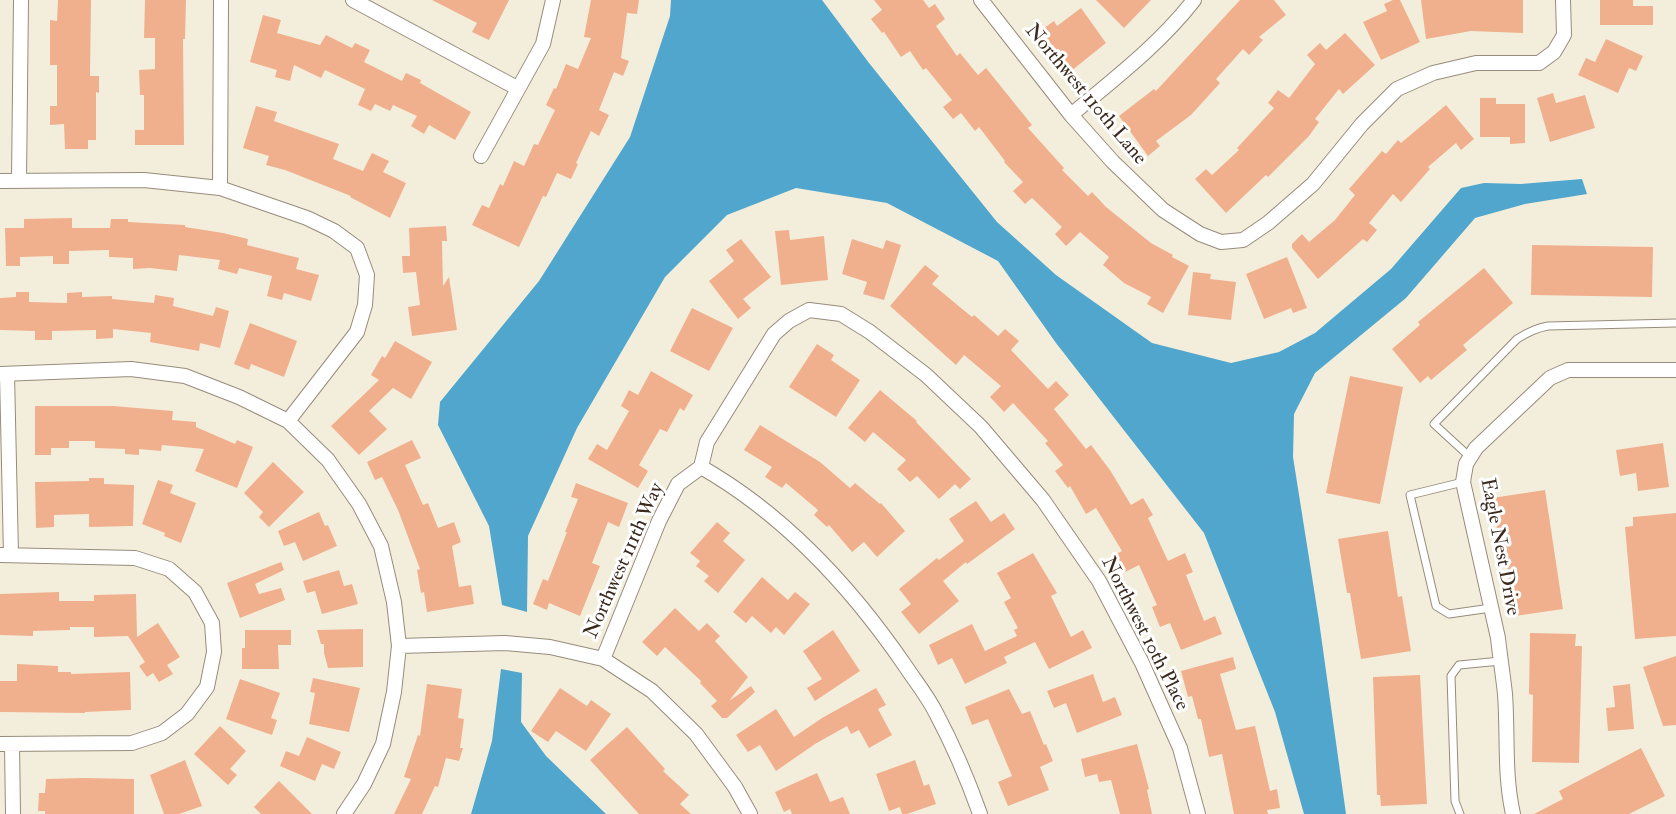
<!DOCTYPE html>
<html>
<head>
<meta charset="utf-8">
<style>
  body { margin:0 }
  canvas { display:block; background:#f3eedb }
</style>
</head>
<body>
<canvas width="1676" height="814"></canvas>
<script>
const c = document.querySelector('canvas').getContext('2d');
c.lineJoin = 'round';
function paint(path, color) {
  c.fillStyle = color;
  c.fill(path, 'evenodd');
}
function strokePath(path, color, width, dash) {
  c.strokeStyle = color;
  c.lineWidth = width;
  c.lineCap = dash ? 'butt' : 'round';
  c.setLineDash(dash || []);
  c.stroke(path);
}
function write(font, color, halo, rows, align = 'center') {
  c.font = font + ' "IM FELL Double Pica",serif';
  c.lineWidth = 6;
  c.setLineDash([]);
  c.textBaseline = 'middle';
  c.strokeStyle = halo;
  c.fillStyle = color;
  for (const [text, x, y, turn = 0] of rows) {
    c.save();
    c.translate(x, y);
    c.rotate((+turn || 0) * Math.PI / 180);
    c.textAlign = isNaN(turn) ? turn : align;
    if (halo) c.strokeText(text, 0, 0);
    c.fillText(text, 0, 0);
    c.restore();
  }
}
paint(new Path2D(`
  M671,0H822L869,63L997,222L1056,275L1152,343L1231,363L1279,352L1315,333L1391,269L1461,188L1484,183L1521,184L1582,179L1587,194L1525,204L1475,218L1406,298L1315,373L1294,414L1293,457L1319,621L1346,814H1304L1275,712L1204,533L1056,343L998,261L887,203L796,188L727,215L665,277L577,428L528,536L527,612L502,605L489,526L438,425L440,402L539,281L630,137L670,16Z
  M501,669L522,673L521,722L546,756L606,814H471L492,741Z`), '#50a6cc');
paint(new Path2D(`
  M58,0H91L90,76H99V93L96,92V140H88V149H65L64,124L50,125V106H57V65H50V20L57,21Z
  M145,0H186L185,39H183L184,145H135V130H144V95H140L139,70L155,69V38H144Z
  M432,0H509L489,40L472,32L477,23Z
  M591,0H639L637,14L627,13L621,58L629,61L623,76L614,72L599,110L609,115L599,136L591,131L576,163L578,164L571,179L557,173L546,197L543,196L519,247L472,225L482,205L489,208L500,184L503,186L514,161L524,166L534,144L538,145L555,110L546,105L554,88L556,89L566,64L578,69L591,38L584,37Z
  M874,0H923L929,8L935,4L945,19L936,26L957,56L960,53L978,75L986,68L1032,125L1028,128L1064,168L1062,170L1088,196L1092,192L1106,207L1151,243L1173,255L1172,257L1189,266L1163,313L1147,304L1151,297L1124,283L1103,265L1109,257L1080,232L1066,246L1055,234L1062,227L1032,198L1025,204L1013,191L1023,182L1004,162L1005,161L979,127L975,131L961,113L953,119L943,107L952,100L926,68L923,70L910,51L901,57L884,32L882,33L871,19L882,10Z
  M1096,0H1151L1124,28Z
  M1240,0H1274L1286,15L1259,37L1263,40L1249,55L1243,49L1216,79L1220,83L1191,115L1156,141L1160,146L1148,156L1119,116L1154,89L1156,91Z
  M1393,0H1400L1420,42L1381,60L1363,22L1387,11L1384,4Z
  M1421,0H1523V33L1471,31L1426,39Z
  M1600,0H1633V6H1653V25H1600Z
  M1081,8L1106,43L1071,71L1041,30L1054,21L1057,26Z
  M263,15L281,20L277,33L320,45L326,35L352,48L355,43L370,50L364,62L402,81L406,73L421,80L420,83L471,112L455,140L429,125L424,134L411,126L417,116L393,105L390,111L375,104L371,111L358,105L365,89L325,70L321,78L294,65L290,81L275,77L277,70L250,62Z
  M1345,33L1375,65L1343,94L1339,89L1315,119L1319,122L1309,136L1268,177L1266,175L1226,213L1195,179L1206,169L1212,175L1239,150L1237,148L1274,108L1268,103L1278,90L1289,98L1315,64L1307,55L1320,43L1326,50Z
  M1606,39L1643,56L1636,71L1629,68L1618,93L1578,75L1586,58L1595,62Z
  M1553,93L1556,103L1585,95L1595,128L1550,142L1537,98Z
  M1480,98H1496V104H1525V143L1510,144V137H1480Z
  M1446,105L1474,139L1461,150L1456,143L1428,167L1430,169L1401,202L1393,194L1369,223L1377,230L1367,242L1363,239L1318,279L1292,248V244L1302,234L1309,242L1335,220L1355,195L1349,189L1382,151L1386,154L1398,140L1401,143Z
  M256,106L277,112L274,121L339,144L333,159L363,171L372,153L389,161L383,172L406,183L390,218L350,197L351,196L285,170L266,165L269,156L243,148Z
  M72,218V228H110L111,219H128V222L185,225V227L223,233L248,239L247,245L299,258L296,269L319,275L311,301L284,293L282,300L267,296L272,276L239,268L237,274L218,269L220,260L179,255L177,271L150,268L133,269V258L109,257V250L69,251V264H53V256L20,257V266H6L5,228H24V219Z
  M446,226L447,241H442L443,286L449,277L457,330L412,336L408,307L420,305L416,272L403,273L402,256H410L409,228Z
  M789,230L790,240L824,236L828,280L781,285L775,231Z
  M741,239L771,277L743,299L751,308L738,319L709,281L734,261L726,250Z
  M852,239L883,249L886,240L901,245L884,300L863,294L867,282L842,274Z
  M1532,245L1653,247L1652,297L1531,295Z
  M1287,257L1307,308L1293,313L1291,308L1264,319L1246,274Z
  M925,265L939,276L932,284L972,317L974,315L998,336L1005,329L1019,341L1011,350L1048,389L1056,381L1069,395L1054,409L1086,449L1091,445L1110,470L1131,505L1143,498L1153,515L1148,518L1168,561L1185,553L1193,572L1186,575L1204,621L1215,616L1222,634L1181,650L1170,623L1160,627L1152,607L1157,605L1139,565L1125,572L1116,554L1122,551L1096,508L1086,514L1070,486L1068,488L1055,471L1063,465L1045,443L1048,441L1013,403L1004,412L990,397L1001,386L964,355L956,365L890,306Z
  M1484,268L1513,303L1463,345L1467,350L1431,380L1428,376L1420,383L1392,349L1420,325L1418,322Z
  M1193,272L1211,274L1210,279L1236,282L1231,320L1188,315Z
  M16,292H29V302L67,303V293L82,292V297L112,296V299L154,303L155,295L174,298L173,306L213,316L216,307L229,311L220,348L200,343L199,351L150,342L151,333L113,329V338L96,339V330L52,331V340H35V331L0,330V298L16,297Z
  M692,308L733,328L709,371L670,351Z
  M250,323L297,341L284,377L251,364L249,370L234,364Z
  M395,341L432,362L411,399L393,388L369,411L387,429L359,455L331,426L379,380L371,375L382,356L385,358Z
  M817,344L834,355L831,360L860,380L836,417L789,387Z
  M651,371L693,395L684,411L680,408L667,432L660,429L639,465L648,471L638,488L588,459L597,444L607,450L629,411L621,406L629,390L638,395Z
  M1350,376L1403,387L1380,504L1326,493Z
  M880,390L917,421L916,422L971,479L960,489L955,484L939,499L917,476L910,482L897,469L906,460L873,432L865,442L848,428Z
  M35,406H113L173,411L172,420L196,422V427L235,444L237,440L253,447L237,488L195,471L204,449L162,445L161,451L139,449V455L125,454V449L95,448V441H69V448H51V455H35Z
  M760,425L820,462L850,488L855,483L880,504L881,503L905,531L877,557L864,542L852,552L829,525L827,527L814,515L818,510L786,483L782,488L765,477L772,467L744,450Z
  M412,440L421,458L405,465L423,505L428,503L438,528L454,522L461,542L452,546L459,587L471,585L474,604L427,612L424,592L421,593L417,570L420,569L398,510L382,477L375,480L367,462Z
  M1663,443L1669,487L1638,491L1636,473L1620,476L1616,450Z
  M273,462L304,492L269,527L259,517L263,512L244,493Z
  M89,478H104V484L134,485L133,526L89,527V514L54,515V527L36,528L35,482L89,481Z
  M158,480L173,485L170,493L196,503L181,543L164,536L165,533L142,524Z
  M576,483L628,503L619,527L608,522L592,563L600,566L580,616L549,603L547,610L533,604L543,579L548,581L567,532H565L578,499L571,497Z
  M1545,490L1563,609L1515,616L1505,552H1501L1492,498Z
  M976,501L991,522L1004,513L1015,529L967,564L966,562L943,581L959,601L919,634L901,612L911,604L899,589L937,558L939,560L964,541L949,519Z
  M319,512L325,526L328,525L337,546L303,561L295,542L284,546L278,531Z
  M1676,513V636L1635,639L1625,527L1633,526V517Z
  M717,522L730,533L723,541L745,560L718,593L704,581L709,576L696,566L700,561L690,553Z
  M1388,531L1398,597L1402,596L1411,651L1361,659L1350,593H1347L1338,539Z
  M1033,553L1057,593L1051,596L1071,637L1083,630L1092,648L1049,669L1035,642L1004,657L1007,663L965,684L952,658L938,665L929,645L972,624L985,651L1017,636L1014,630L1018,628L1004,602L1011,598L997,573Z
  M281,562L284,570L255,584L259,594L281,588L285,600L240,618L227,583Z
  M339,570L344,586L352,584L358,604L322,614L315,591L307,593L303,581Z
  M762,577L788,600L795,592L810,604L784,635L776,627L771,633L752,616L746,623L733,612Z
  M59,592V601H94V595L136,594L137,637L158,623L180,657L167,665L173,674L159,682L153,673L147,677L139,666L145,662L128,636L94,637V627H70V630L33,631V636L0,635V594Z
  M675,608L699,631L707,623L720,636L715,641L748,677L729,701L751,686L755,692L727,718H722L711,706L717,701L700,683L701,681L665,647L657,656L642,642Z
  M363,629V667L328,668L324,653V644H321L317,630Z
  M245,630H291V645H278L279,669H242V648H245Z
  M833,630L860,671L815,701L807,688L822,679L803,651Z
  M1530,633L1576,634L1575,646H1582L1579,763L1532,762L1533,695L1529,694Z
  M1676,656V725L1663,726L1643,667Z
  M1233,657L1236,669L1220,674L1236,730L1255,726L1270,791L1277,789L1280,808L1267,810L1268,814H1234L1222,754L1209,757L1201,719H1198L1192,696L1188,697L1181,671Z
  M17,664L58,666V672H71V674L130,672L131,710L85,712V713L0,712V681H17Z
  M1093,674L1103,702L1115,697L1122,715L1077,733L1066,703L1054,708L1047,691Z
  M1420,675L1427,804L1381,806L1380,795H1377L1373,677Z
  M313,678L360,688L349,732L309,724L315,693L310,692Z
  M240,679L280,693L271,718L277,720L272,735L226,719Z
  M427,684L462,689L458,718L464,719L460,748H463L459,761L446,758L438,787L435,786L422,814H394L411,779L404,777L418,735L420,736Z
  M1630,684L1634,729L1608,731L1606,708L1615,707L1613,686Z
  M560,688L587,706L591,700L611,714L586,751L556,731L548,742L531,731Z
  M876,688L886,705L878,709L892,735L869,748L859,730L851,734L847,726L815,744L776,771L760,745L748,752L736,735L776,709L794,737L822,718Z
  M1009,689L1022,714L1030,711L1044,745L1046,744L1053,761L1040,767L1049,790L1008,806L998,782L1012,776L988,719L972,725L965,707Z
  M220,726L246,751L230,769L237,775L228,785L194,754Z
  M627,727L665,769L663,771L689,795L680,804L691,814H639L590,760Z
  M307,737L341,752L334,769L322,764L315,781L280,766L286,751L299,756Z
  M1137,744L1149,789L1147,790L1152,814H1120L1111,780L1099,782L1097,774L1085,777L1081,759Z
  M1641,748L1665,796L1629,814H1534L1563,799L1559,791Z
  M185,760L202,806L179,814H164L150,775Z
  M915,760L924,786L929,784L936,804L907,814H902L900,807L889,811L876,774Z
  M817,773L830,802L843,797L850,814H792L790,809L784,812L775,792Z
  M85,778L134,779V814H45V811H38L39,793H45L46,779Z
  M279,781L312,814H261L254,807Z`), '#f1b08d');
const lane = new Path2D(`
  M1470,457L1434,424L1517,339C1528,332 1536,328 1548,326L1676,323
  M1463,482L1410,495L1436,606L1449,614L1491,608
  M1460,814L1455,801L1451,676L1459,665L1501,661`);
const street = new Path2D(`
  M353,0L517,88
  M981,0L1071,115L1113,162L1163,210L1200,234L1221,242L1243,240L1268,223L1313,184L1362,124L1397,89L1433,73L1476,63H1539L1554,52L1564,35L1563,0
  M1071,115C1114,79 1159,45 1194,0
  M481,156L543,44L553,0
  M19,180L21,0
  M0,181L144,180L220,188L307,218L334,231L357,248L367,275L365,305L357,332L288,421
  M220,188L221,0
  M0,374L131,369L185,376L239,397L288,421L328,460L359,504L381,546L394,602L399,646L394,692L383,744L364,784L344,814
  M7,374L11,555
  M701,467C785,515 852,588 906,667C916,682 928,697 936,713C953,745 968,780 980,814
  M0,555L135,558L169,569L195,592L212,623L214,652L207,687L187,714L162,733L132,743L0,744
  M399,646L505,643L550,647L603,659L652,691L696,734L735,787L750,814
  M603,659L659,521L678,484L701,467L707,442L774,334L789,321L809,310L841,314L870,332L926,375L981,427L1043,500L1099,581L1142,663L1180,748L1198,814
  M12,744L13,814
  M1513,814C1504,774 1508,734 1505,694C1503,675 1500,657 1498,638L1463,482L1466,464L1476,448L1550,378L1568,370H1676`);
strokePath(lane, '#978c7c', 9);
strokePath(street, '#978c7c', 16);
strokePath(lane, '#fff', 7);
strokePath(street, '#fff', 14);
write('20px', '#3b2a1e', '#fff', [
  ["Northwest 110th Lane",1085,95,50],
  ["Eagle Nest Drive",1499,547,79],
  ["Northwest 111th Way",625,561,-66],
  ["Northwest 10th Place",1144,634,63]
]);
</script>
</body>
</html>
